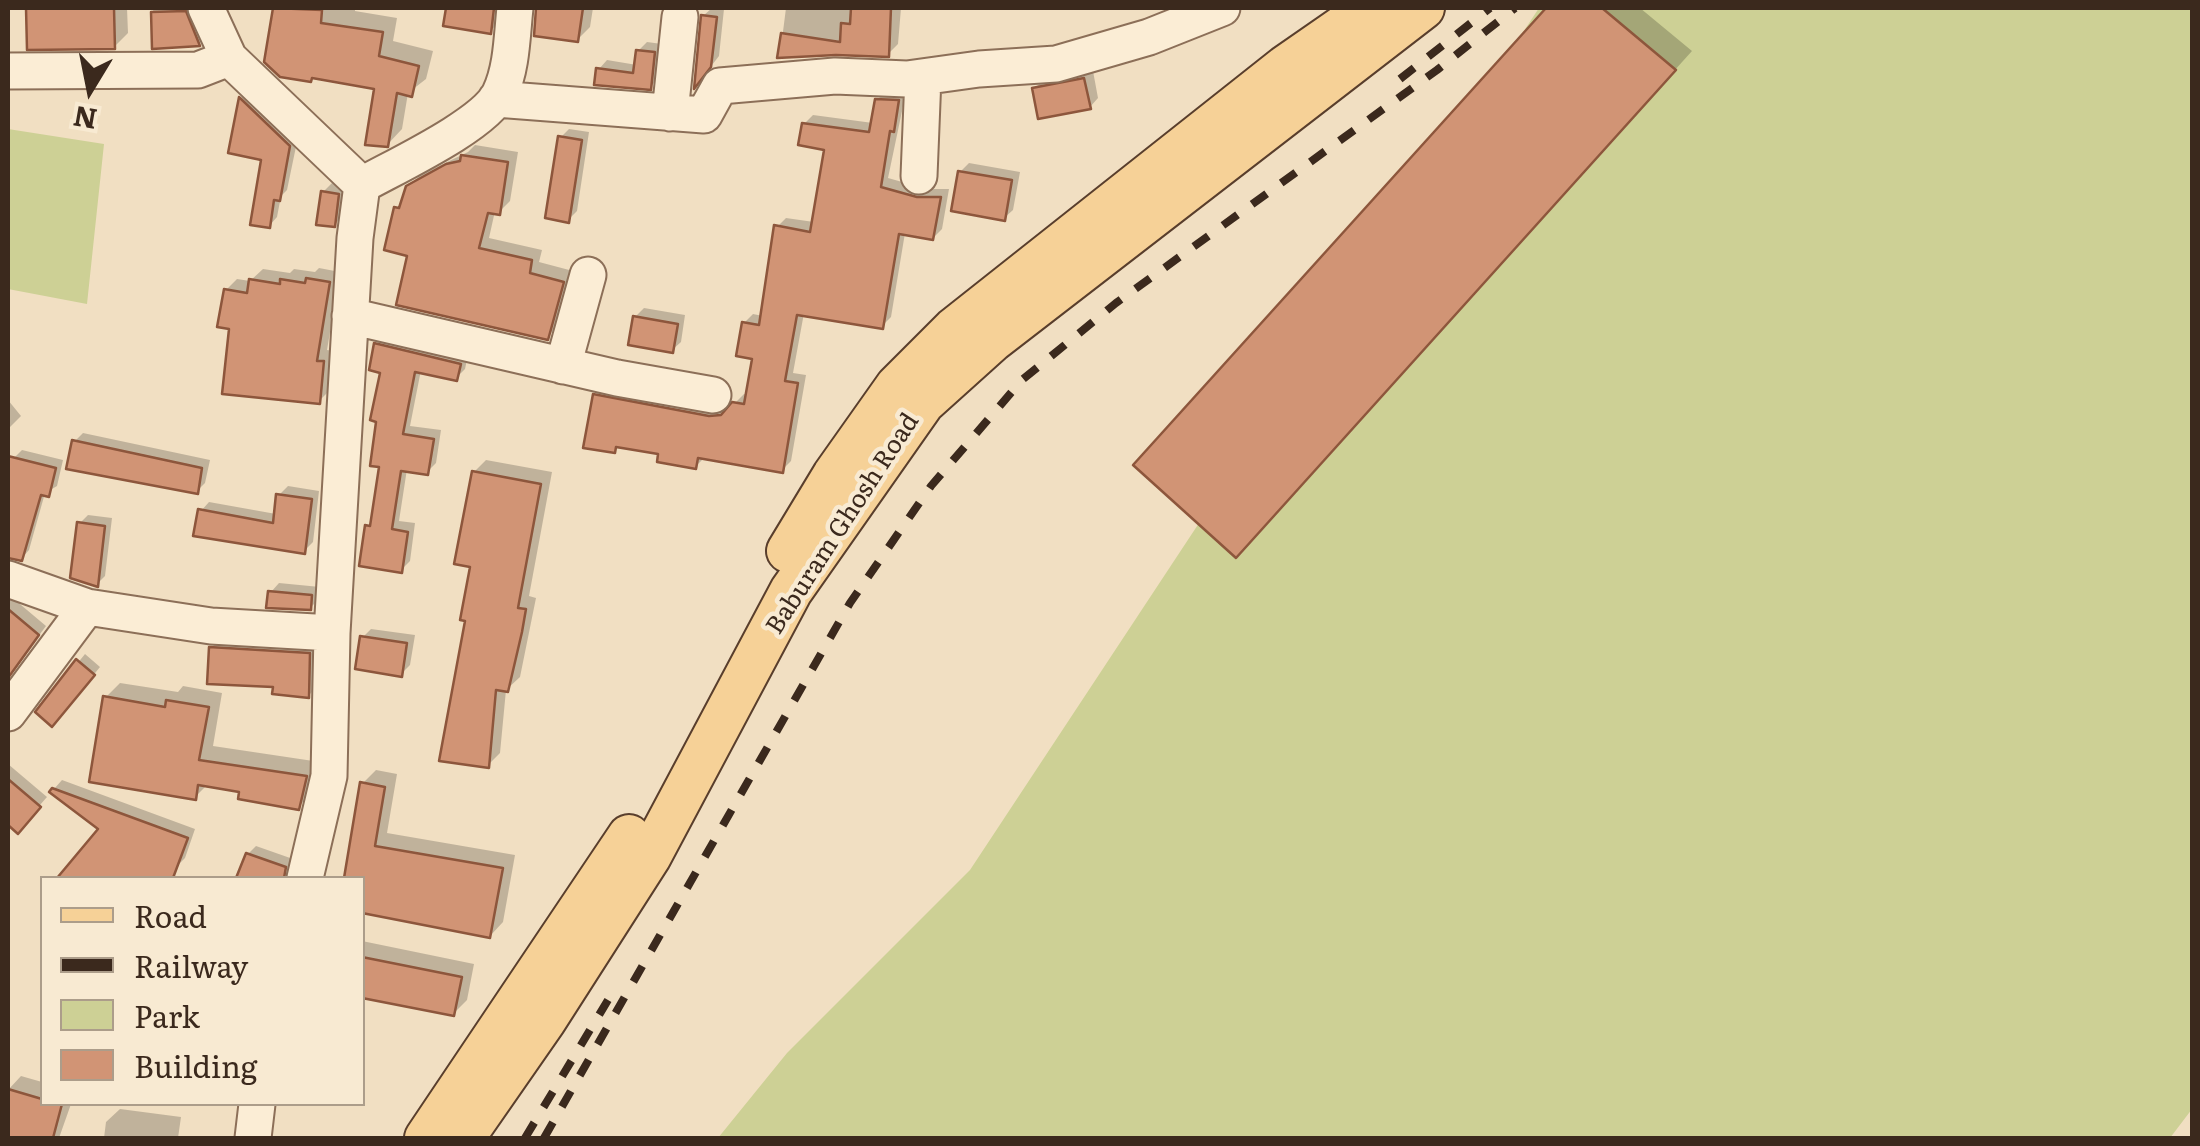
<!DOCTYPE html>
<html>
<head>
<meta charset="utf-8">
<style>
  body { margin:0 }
  #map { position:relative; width:2200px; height:1146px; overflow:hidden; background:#f1dfc2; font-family:Literata,serif }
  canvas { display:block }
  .frame { position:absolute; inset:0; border:10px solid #3b291d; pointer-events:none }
  .legend { position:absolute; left:40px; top:876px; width:325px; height:230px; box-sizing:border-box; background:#f8ead2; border:2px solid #ac9d8a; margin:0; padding:12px 18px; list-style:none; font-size:30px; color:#3b291d }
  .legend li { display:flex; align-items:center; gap:20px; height:50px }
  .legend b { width:50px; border:2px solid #ac9d8a }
  .north { position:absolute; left:40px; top:40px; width:100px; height:100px; -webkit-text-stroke:8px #f8ead2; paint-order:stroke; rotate:190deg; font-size:28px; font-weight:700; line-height:40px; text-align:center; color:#3b291d }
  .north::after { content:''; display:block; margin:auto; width:35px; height:45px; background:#3b291d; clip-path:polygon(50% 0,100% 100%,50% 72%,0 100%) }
</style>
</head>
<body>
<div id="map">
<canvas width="2200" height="1146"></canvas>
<div class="frame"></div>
<ul class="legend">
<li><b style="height:12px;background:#f6d197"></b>Road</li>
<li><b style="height:12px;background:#3b291d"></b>Railway</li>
<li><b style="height:28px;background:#cdd095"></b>Park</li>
<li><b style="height:28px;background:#d19475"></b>Building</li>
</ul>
<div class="north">N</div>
</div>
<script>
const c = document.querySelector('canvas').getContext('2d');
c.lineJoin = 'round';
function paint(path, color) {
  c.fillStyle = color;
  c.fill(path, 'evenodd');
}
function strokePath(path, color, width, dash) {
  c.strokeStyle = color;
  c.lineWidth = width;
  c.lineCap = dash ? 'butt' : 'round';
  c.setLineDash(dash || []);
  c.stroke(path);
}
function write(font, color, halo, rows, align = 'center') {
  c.font = font + ' Literata,serif';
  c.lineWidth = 9;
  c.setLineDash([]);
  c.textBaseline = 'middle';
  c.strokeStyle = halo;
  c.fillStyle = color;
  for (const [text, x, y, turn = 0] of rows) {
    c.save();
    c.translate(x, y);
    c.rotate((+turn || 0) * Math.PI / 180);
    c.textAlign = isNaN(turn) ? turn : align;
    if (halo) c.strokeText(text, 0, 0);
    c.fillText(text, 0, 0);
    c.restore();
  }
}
paint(new Path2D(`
  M1539,8H2192V1109L2170,1138H718L787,1053L970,870Z
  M8,129L104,144L87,304L8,289Z`), '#cdd095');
paint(new Path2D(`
  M29,8H127L128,33L114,47H29Z
  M153,8H206L214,29L199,44L155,46Z
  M276,8H355V11L397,18L393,41L433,51L426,79L408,93L402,129L387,145L377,87L267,62Z
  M449,8H501L499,23L490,31L446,24Z
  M538,8H593L590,27L577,40Z
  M712,8L724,9L719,56L702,78L703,16Z
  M786,8H901L898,44L888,54L780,55Z
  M1549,8H1640L1692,51L1254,537L1137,464Z
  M647,42L662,44L659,78L650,87L599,69L607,60L637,65L638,51Z
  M1093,71L1098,98L1090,107L1034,89L1043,80Z
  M249,90L298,137L287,190L281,196L277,217L269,226L264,158L231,151L241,98Z
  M886,91L906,92L888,178L927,189H949L942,229L933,238L905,233L891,317L882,326L804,313L793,373L806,375L791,461L782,470L705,457L696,466L661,452L620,445L614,451L595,395L604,386L720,408L732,406L744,394L748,395L755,357L744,323L753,314L763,316L777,227L786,218L814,222L827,148L804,124L813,115L873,123L877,100Z
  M569,129L589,132L577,211L568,220L560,138Z
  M475,145L518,152L510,201L499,212L495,211L489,238L542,250L539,262L573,271L558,326L547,337L410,254L397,208L404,202L408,187L420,175L468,152Z
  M969,163L1020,172L1013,210L1004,218L960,172Z
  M332,183L347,186L343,216L334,225L323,192Z
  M319,268L340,272L327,350L334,351L330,390L319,401L231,327L226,290L237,279L250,281L263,269L290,273L294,269L315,272Z
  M644,308L685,315L681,342L672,350L635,317Z
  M384,336L468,355L465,369L456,378L421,370L410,426L441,430L436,463L427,472L407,469L399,521L415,523L410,561L401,570L367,526L373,521L382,465L383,371L376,344Z
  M8,400L21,416L8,429Z
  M83,433L210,460L205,483L197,491L74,442Z
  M22,450L63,460L57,486L45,493L29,550L21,559L8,556V484L14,458Z
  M486,460L552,472L529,596L536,598L520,677L506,690L500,753L488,765L468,619L473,565L474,472Z
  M288,486L319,491L313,542L304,551L201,511L209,502L276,514L279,495Z
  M88,515L112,518L105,576L97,584L79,524Z
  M279,583L320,587L319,599L310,608L271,592Z
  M8,594L46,626L8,677Z
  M371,629L415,635L410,665L401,674L362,638Z
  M220,639L318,645L317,687L308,696L275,685L211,648Z
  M85,654L100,667L59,717L38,712Z
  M120,683L178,692L183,686L222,693L213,746L320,762L313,792L298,807L242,790L208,784L195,797L105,698Z
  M8,764L47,797L18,830L8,822Z
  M376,770L397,774L387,833L515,855L503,922L490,936L362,878H346L362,784Z
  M62,780L195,829L185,858L176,867L157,860L150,878H69L64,874L101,828L54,789Z
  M256,846L293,859L295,878H241L248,854Z
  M362,941L474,964L467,1000L453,1014L362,995Z
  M21,1076L42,1082V1104H71L59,1138H8V1090Z
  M120,1109L181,1117L178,1138H104L106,1122Z`), '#0003');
const building = new Path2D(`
  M26,8H114L115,49L27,50Z
  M273,8L322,10L321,23L383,32L379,56L419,66L412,97L397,93L388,147L365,145L374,89L312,78L311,82L280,77L264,62Z
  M446,8H494L491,34L443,26Z
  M536,8H583L578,42L534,36Z
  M851,8H891L889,57L836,55L777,58L781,33L840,42L841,23L850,24Z
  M1546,8H1602L1676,70L1236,558L1133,465Z
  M186,11L200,46L152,49L151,12Z
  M701,15L717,17L711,67L694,89Z
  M636,50L655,52L651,90L594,85L596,68L633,73Z
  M1084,78L1091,109L1038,119L1032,88Z
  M239,97L290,146L280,201L274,200L270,228L250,225L261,160L228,153Z
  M875,99L899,100L894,132L890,131L881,187L917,197H941L933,240L899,234L883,329L797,315L785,381L798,383L783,473L698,458L696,469L657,462L658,454L616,447L615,453L583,448L593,394L709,416L721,415L732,402L744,404L752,359L736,356L742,322L759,325L774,225L810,232L824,150L798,145L802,123L869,132Z
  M558,136L582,140L569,223L545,218Z
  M461,155L508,162L500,215L488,213L479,248L532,260L530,273L564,282L548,340L396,305L407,256L384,250L394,207L399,208L406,186L446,164L460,161Z
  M958,171L1012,180L1005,221L951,211Z
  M321,191L339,194L335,227L316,225Z
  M306,278L330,282L317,361H324L320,404L222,394L229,329L217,327L224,289L247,293L249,279L280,284V279L305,283Z
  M633,316L678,324L673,353L628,345Z
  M374,343L461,364L457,381L415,372L403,434L434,439L428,475L401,471L392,529L408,532L402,573L359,566L365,525L370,526L379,467L370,466L376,422L370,420L380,373L369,370Z
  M72,440L202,468L198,494L66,469Z
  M8,456L56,468L49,497L41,495L22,561L8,558Z
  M472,471L541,484L518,608L526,609L522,632L508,692L496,690L489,768L439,761L465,621L460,620L470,567L454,564Z
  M276,494L312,499L305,554L193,536L198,509L273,523Z
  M77,522L105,526L98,587L70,578Z
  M268,591L312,595L311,610L266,608Z
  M8,609L39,635L8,678Z
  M360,636L407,643L402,677L355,669Z
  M209,647L310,653L309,698L272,694L273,687L207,684Z
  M76,659L95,675L52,727L35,712Z
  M103,696L165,707L166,700L209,707L199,760L307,776L299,810L238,799L239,792L198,785L196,800L89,782Z
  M8,779L41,807L18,834L8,825Z
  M360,782L385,787L375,846L503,868L490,938L362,913V878H344Z
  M52,788L188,838L173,878H57L98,829L49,792Z
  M246,853L286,867L284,878H236Z
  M362,957L462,977L454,1016L362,998Z
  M8,1089L42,1099V1104H62L53,1138H8Z`);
paint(building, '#d19475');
strokePath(building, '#8d563c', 2.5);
const minor = new Path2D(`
  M206,8L229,58L362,185
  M8,71L198,70L229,58
  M496,99L704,115L720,86L835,76L907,79L979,69L1056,64L1149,37L1222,8
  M670,113L680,17
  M919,176L923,77
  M362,185C394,167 485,125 500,93C512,68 512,35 515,8
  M350,316L617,378L713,395
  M563,366L588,275
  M8,579L87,607L211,626L332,633
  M8,713L87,607
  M305,878L329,776L332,633L355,238L362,185
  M253,1138L257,1104`);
const major = new Path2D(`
  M788,551L834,475L897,386L954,329L1285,67L1370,8
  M426,1138L629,836
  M463,1138L545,1020L650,856L791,591L923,403L993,340L1423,8`);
strokePath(minor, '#8c6f58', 39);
strokePath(major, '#593e2c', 46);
strokePath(minor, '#fbedd5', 35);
strokePath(major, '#f6d197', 42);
strokePath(new Path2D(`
  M1400,79L1490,8
  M525,1138L608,1000
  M544,1138L850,603L931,486L1022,380L1116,303L1437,70L1515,8`), '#3b291d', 8, [18, 18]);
write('25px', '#3b291d', '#f8ead2', [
  ["Baburam Ghosh Road",843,524,-57]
]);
</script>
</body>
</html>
